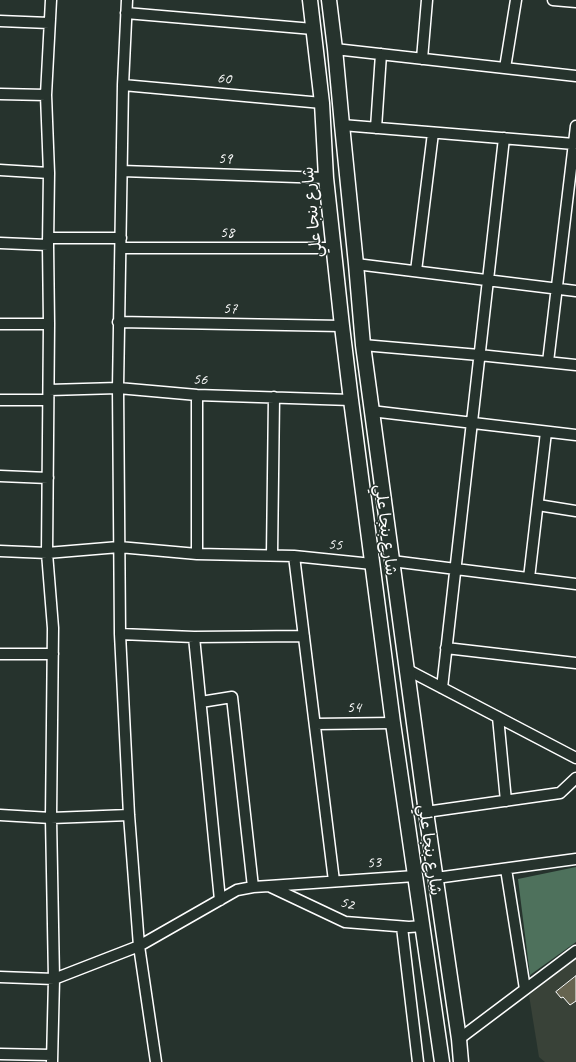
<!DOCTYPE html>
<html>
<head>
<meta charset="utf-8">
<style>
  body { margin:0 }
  canvas { display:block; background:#26332d }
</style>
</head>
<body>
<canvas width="576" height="1062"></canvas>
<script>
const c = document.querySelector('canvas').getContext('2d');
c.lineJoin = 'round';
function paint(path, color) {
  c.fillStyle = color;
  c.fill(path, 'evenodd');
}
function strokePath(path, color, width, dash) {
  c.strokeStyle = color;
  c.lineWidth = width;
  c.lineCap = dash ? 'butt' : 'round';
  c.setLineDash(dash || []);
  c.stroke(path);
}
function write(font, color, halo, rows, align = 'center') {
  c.font = font + ' Caveat,"Playpen Sans Arabic",sans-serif';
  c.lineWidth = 3;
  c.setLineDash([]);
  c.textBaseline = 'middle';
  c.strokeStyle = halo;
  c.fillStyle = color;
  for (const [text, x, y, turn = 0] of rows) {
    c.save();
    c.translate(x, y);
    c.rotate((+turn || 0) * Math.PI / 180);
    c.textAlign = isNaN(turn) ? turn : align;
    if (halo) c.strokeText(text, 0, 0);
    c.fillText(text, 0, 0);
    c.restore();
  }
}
paint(new Path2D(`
  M576,959V1062H545L539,1057L529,995Z`), '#394238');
paint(new Path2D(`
  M576,867V942L530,975L518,879Z`), '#4e715c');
const building = new Path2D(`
  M576,976V1001L570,1005L563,997L561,998L556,992Z`);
paint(building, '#666450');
strokePath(building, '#fff', 1);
const minor = new Path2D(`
  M51,0L46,95L49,173L48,245L49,324L47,553L53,628L51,818L54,979L52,1062
  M127,0L123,85L118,388L120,634L129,815L139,946L156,1062
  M553,0L576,2
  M126,13L313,29
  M0,21L49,23
  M335,49L576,76
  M422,59L427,0
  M505,68L516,0
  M123,85L322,103
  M0,94L46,95
  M342,125L574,144
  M376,128L381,54
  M0,170L49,173
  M122,171L326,178
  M48,238H121
  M0,243L48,245
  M121,248H334
  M356,264L576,291
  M416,271L433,133
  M118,322L342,326
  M0,324H49
  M363,345L479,355L576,365
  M548,362L576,126
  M49,390L118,388L197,395L351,400
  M0,400H48
  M371,411L576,435
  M0,476L48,478
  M538,505L576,511
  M0,551L47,553L119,547L197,554L294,556L372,564
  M197,554V395
  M272,555L274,397
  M294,556L334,881
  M392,561L576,584
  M529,578L546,432
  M120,634L194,637L304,636
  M194,637L220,900
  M446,648L576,663
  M0,654H53
  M406,669L576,758
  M442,688L504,138
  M201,702L232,697L253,887
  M498,717L506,801
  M315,724L393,723
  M426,812L560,793L576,778
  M0,815L51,818L129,815
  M506,869L525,989
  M436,878L576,859
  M271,887L345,922L409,927L423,926
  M402,927L418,1062
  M0,977L54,979L139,946L237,890L253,887L269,886L415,876
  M459,1039L576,951
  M0,1054L52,1055`);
const secondary = new Path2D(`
  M310,0L322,103L326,178L342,326L351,400L393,723L442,1062
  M329,0L335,49L342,125L356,264L363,345L426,812L459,1039L461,1062`);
strokePath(minor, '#fff', 13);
strokePath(secondary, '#fff', 17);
strokePath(minor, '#26332d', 10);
strokePath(secondary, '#26332d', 14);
write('16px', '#fff', '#26332d', [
  ["60",224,79,5],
  ["59",225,159,2],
  ["شارع بنجا علي",313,212,-96],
  ["58",227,233],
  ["57",230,309,1],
  ["56",200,380,3],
  ["شارع بنجا علي",385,530,83],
  ["55",335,545,6],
  ["54",354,708,-1],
  ["شارع بنجا علي",429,850,82],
  ["53",374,863,-4],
  ["52",347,904,16]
]);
</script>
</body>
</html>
